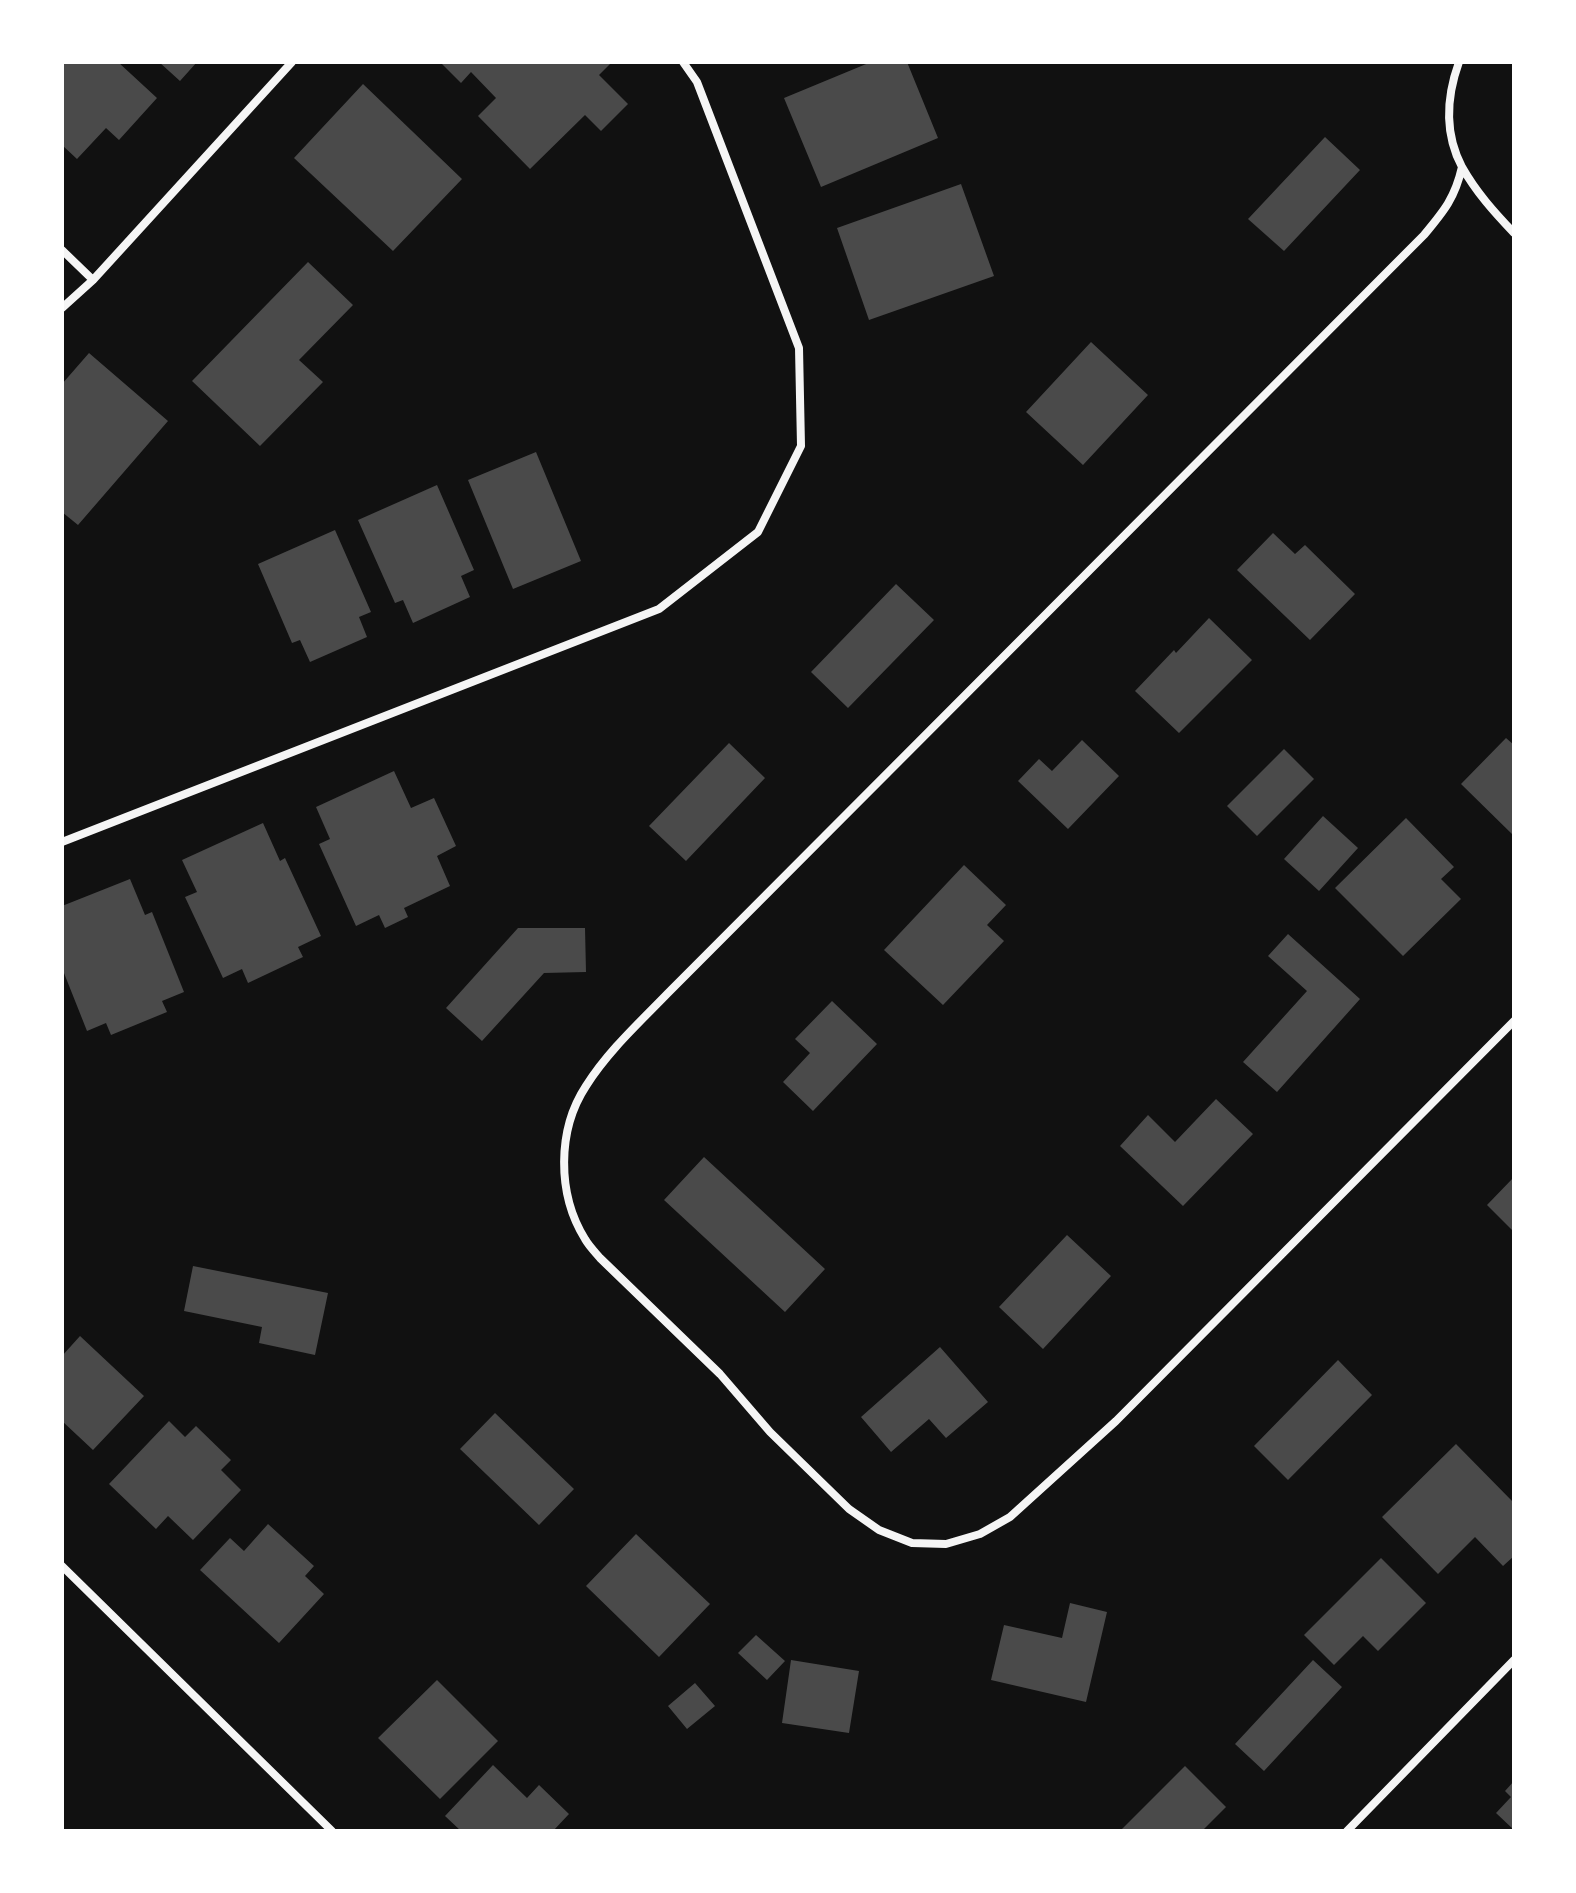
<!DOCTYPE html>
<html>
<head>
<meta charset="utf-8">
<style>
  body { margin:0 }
  #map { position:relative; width:1576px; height:1893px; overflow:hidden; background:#111; font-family:Ubuntu,sans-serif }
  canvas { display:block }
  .frame { position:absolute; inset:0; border:64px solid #fff; pointer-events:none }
</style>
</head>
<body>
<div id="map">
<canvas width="1576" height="1893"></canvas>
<div class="frame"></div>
</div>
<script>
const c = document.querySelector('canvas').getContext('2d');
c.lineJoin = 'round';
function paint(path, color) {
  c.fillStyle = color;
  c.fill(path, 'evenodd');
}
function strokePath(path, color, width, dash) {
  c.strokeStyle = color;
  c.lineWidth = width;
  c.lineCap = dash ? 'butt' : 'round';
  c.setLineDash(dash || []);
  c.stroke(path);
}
paint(new Path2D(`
  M62,62H118L157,98L119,140L106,128L77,159L62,145Z
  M159,62H197L180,81Z
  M440,62H612L599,75L628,104L601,131L585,115L530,169L478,116L496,98L471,72L461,83Z
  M871,62H907L938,138L821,187L784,98Z
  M363,84L462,179L393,251L294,158Z
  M1325,137L1360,170L1284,251L1248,219Z
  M961,184L994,276L869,320L837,228Z
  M308,262L353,305L299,360L323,382L260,446L192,381Z
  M1091,342L1148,395L1083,465L1026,412Z
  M89,353L168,421L78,525L62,512V384Z
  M536,452L581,561L513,589L468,480Z
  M437,485L474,570L461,576L470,597L413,623L403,600L395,603L358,520Z
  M335,530L371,612L359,617L367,637L310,662L300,640L292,643L258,564Z
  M1273,533L1295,554L1305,545L1355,594L1310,640L1237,570Z
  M896,584L934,620L848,708L811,672Z
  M1209,618L1252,660L1179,733L1135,691L1174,650L1176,653Z
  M1506,738L1514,745V836L1461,784Z
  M1082,740L1119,776L1068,829L1018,781L1039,759L1052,771Z
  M729,743L765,778L686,861L649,826Z
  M1284,749L1314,779L1257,836L1227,806Z
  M394,771L411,808L434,798L456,846L437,856L450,886L404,908L408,917L385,928L379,915L356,926L319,844L330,839L316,807Z
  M1323,816L1358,848L1319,891L1284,859Z
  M1406,818L1454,867L1441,879L1461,899L1403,956L1335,888Z
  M263,823L280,861L285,858L321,936L298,947L303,957L248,983L242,969L223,978L185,897L197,892L182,860Z
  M964,865L1006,905L987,925L1004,941L943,1005L884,950Z
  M130,879L145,915L152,912L184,992L162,1001L167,1012L111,1035L106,1023L87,1031L62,968V906Z
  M518,928H585L586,972L544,973L482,1041L446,1008Z
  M1288,934L1360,999L1277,1092L1243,1062L1307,991L1268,956Z
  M832,1001L877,1044L813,1111L783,1082L810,1053L795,1039Z
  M1216,1099L1253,1134L1183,1206L1120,1146L1148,1115L1175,1142Z
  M704,1157L825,1269L785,1312L664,1200Z
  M1514,1177V1232L1487,1205Z
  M1067,1235L1111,1276L1043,1349L999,1307Z
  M193,1266L328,1293L315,1355L259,1343L262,1327L184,1311Z
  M80,1336L144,1396L93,1450L62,1421V1356Z
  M940,1347L988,1402L946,1438L929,1419L891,1452L861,1417Z
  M1338,1360L1372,1395L1288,1480L1254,1446Z
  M495,1413L574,1489L539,1525L460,1449Z
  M169,1421L185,1437L196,1426L231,1460L221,1470L241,1490L193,1540L168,1516L156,1529L109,1484Z
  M1456,1444L1514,1503V1556L1503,1566L1475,1537L1438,1574L1382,1517Z
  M268,1524L314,1566L305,1576L324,1594L279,1643L200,1570L230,1538L244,1551Z
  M636,1534L710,1604L659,1657L586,1586Z
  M1381,1558L1426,1603L1378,1651L1363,1636L1334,1665L1304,1635Z
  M1070,1603L1107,1612L1086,1702L991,1680L1004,1625L1062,1638Z
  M756,1635L785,1661L767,1680L738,1653Z
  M791,1660L859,1671L849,1733L782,1723Z
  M1313,1660L1342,1687L1264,1771L1235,1744Z
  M437,1680L498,1741L440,1799L378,1738Z
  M695,1683L715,1706L687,1729L668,1706Z
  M493,1765L527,1798L539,1785L569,1814L553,1831H461L445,1816Z
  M1185,1766L1226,1807L1202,1831H1120Z
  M1514,1781V1830L1496,1813L1511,1797L1505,1791Z`), '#4a4a4a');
strokePath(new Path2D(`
  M1459,62C1446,98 1444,133 1462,167
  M1514,233C1494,212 1476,192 1462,167C1455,198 1444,211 1424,235L668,993C640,1022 608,1051 586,1086C557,1130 557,1194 585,1239C589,1246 595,1252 600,1258L720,1374L770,1432L849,1509L879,1530L912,1543L946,1544L980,1534L1010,1517L1116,1421L1514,1021
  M62,250L93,280
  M62,308L93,280L292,62
  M62,842L659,609L758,532L801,446L799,348L697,82L683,62
  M62,1566L332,1831
  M1347,1831L1514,1660`), '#f5f5f5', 8);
</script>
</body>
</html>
